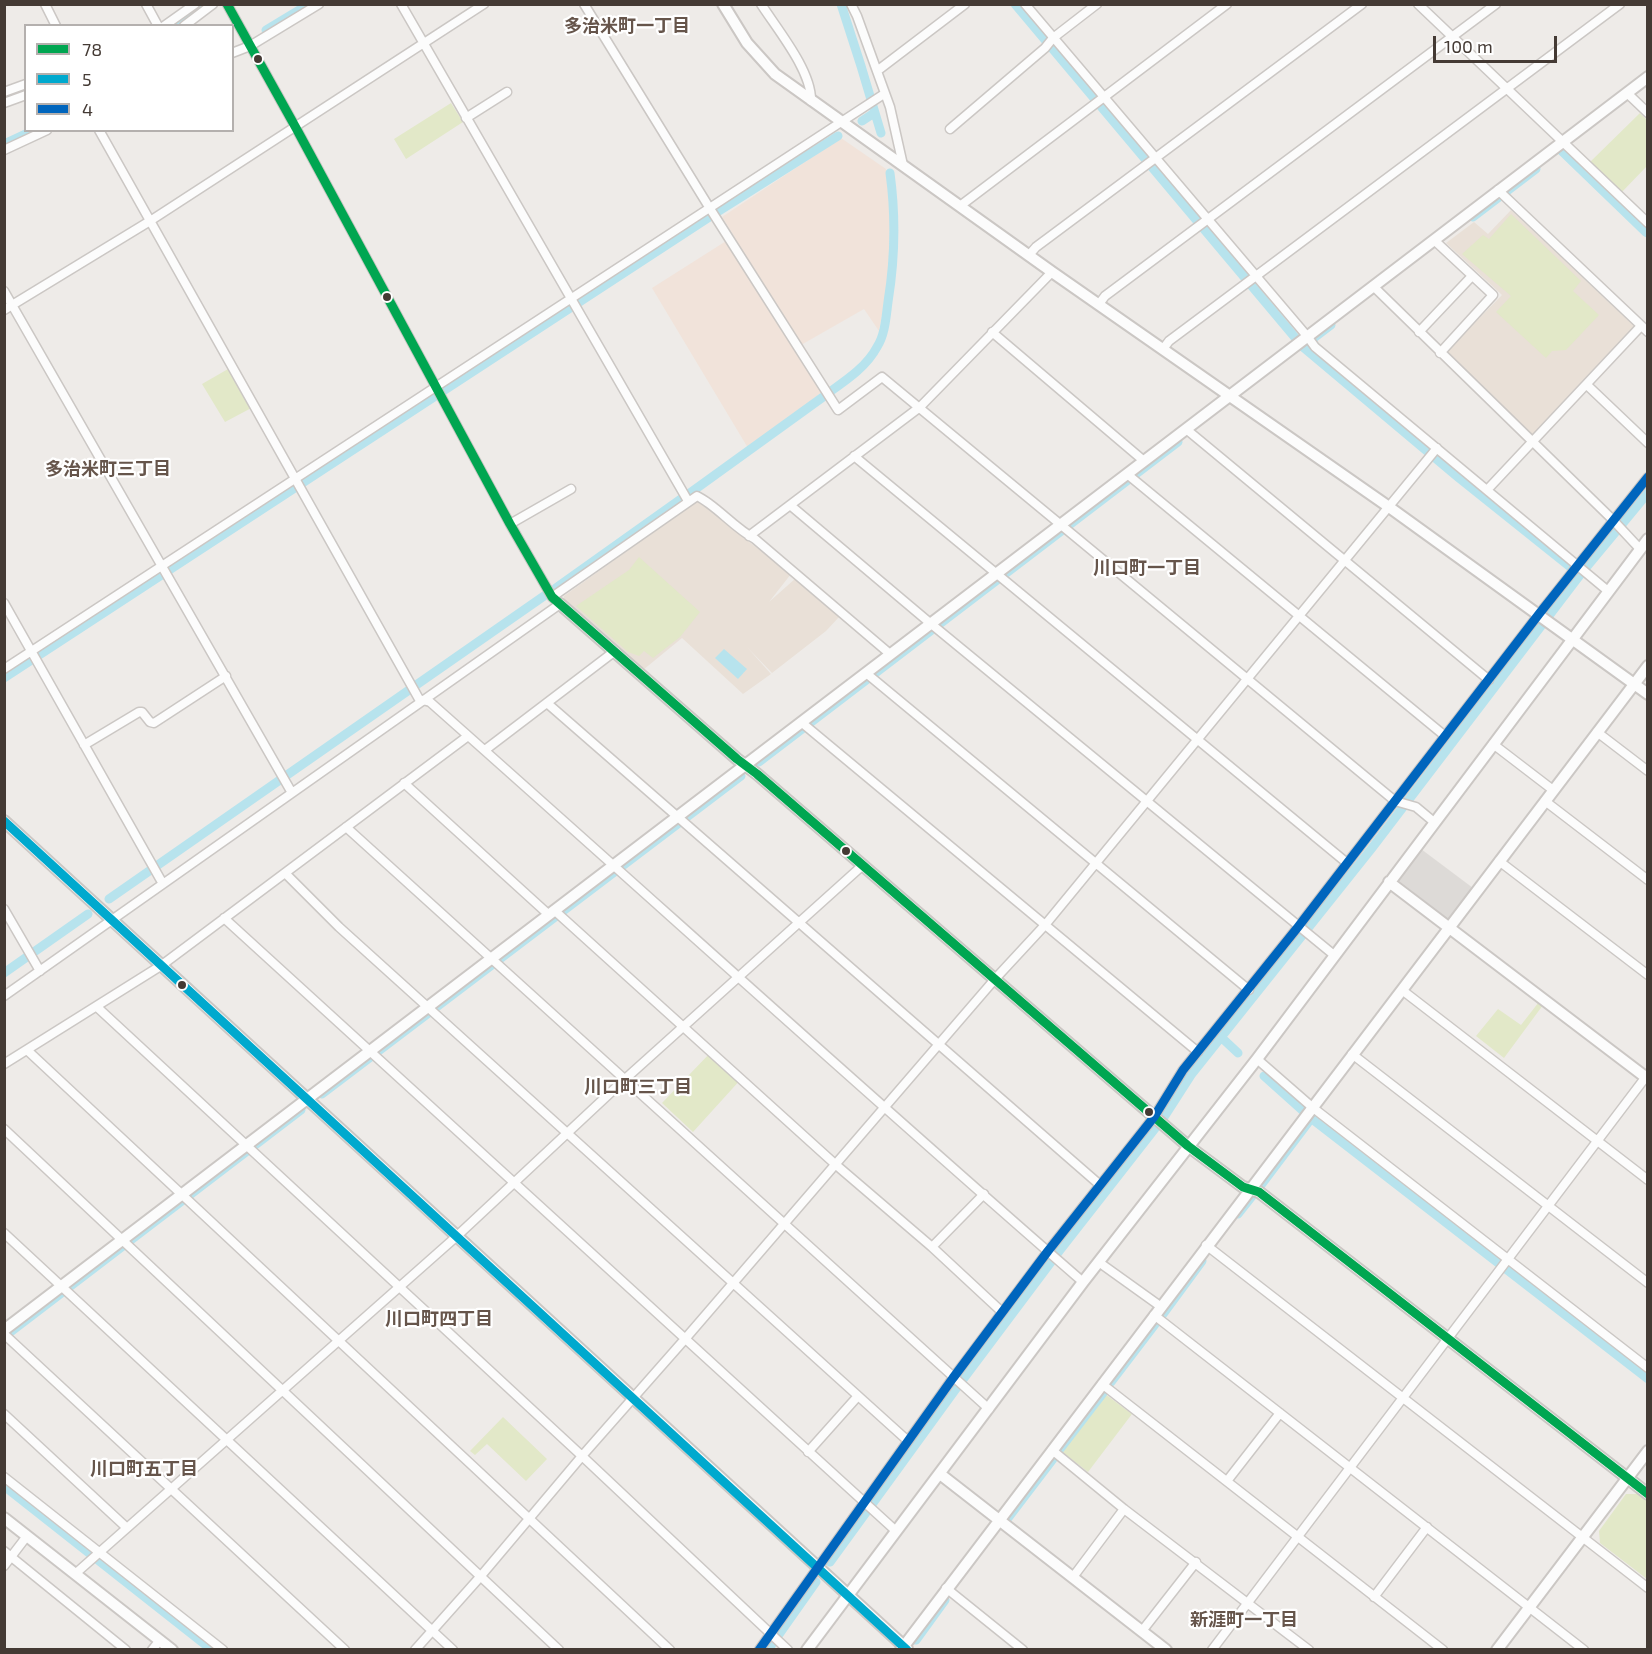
<!DOCTYPE html>
<html>
<head>
<meta charset="utf-8">
<style>
  body { margin:0 }
  #map { position:relative; width:1652px; height:1654px; overflow:hidden; background:#eeebe8; font-family:"Exo 2",sans-serif }
  canvas { display:block }
  .frame { position:absolute; inset:0; border:6px solid #443a34; pointer-events:none }
  .legend { position:absolute; left:24px; top:24px; width:210px; height:108px; box-sizing:border-box; background:#fff; border:2px solid #b4b0ae; margin:0; padding:8px 10px; list-style:none; font-size:18px; color:#443a34 }
  .legend li { display:flex; align-items:center; gap:12px; height:30px }
  .legend b { width:30px; border:2px solid #b4b0ae }
  .scale { position:absolute; left:1433px; top:36px; width:124px; height:27px; box-sizing:border-box; border:3px solid #443a34; border-top:0; padding-left:8px; font-size:18px; line-height:21px; white-space:nowrap; color:#443a34; -webkit-text-stroke:4px #fff; paint-order:stroke }
</style>
</head>
<body>
<div id="map">
<canvas width="1652" height="1654"></canvas>
<div class="frame"></div>
<ul class="legend">
<li><b style="height:8px;background:#00a651"></b>78</li>
<li><b style="height:8px;background:#00a9ce"></b>5</li>
<li><b style="height:8px;background:#0065bd"></b>4</li>
</ul>
<div class="scale">100 m</div>
</div>
<script>
const c = document.querySelector('canvas').getContext('2d');
c.lineJoin = 'round';
function paint(path, color) {
  c.fillStyle = color;
  c.fill(path, 'evenodd');
}
function strokePath(path, color, width, dash) {
  c.strokeStyle = color;
  c.lineWidth = width;
  c.lineCap = dash ? 'butt' : 'round';
  c.setLineDash(dash || []);
  c.stroke(path);
}
function write(font, color, halo, rows, align = 'center') {
  c.font = font + ' "Exo 2","Noto Sans JP",sans-serif';
  c.lineWidth = 4.5;
  c.setLineDash([]);
  c.textBaseline = 'middle';
  c.strokeStyle = halo;
  c.fillStyle = color;
  for (const [text, x, y, turn = 0] of rows) {
    c.save();
    c.translate(x, y);
    c.rotate((+turn || 0) * Math.PI / 180);
    c.textAlign = isNaN(turn) ? turn : align;
    if (halo) c.strokeText(text, 0, 0);
    c.fillText(text, 0, 0);
    c.restore();
  }
}
paint(new Path2D(`
  M841,138L886,169L890,202V230L888,282L879,331L864,309L801,345L828,388L748,448L652,288L734,236L722,217Z`), '#f1e3da');
paint(new Path2D(`
  M1511,210L1635,327L1532,436L1445,353L1502,295L1446,243L1474,222L1488,234Z
  M697,501L705,504L748,541L791,574L769,602L796,578L840,616L826,631L772,673L747,647L771,674L743,694L682,638L643,670L563,599L564,596Z`), '#e9e0d7');
paint(new Path2D(`
  M451,103L463,122L406,159L394,139Z
  M1640,113L1647,120V166L1620,194L1589,163Z
  M1511,214L1581,281L1573,291L1599,315L1566,350L1552,351L1546,358L1496,312L1511,296L1462,254L1483,235L1489,239Z
  M235,365L257,405L225,422L202,384Z
  M639,557L700,612L680,637L653,658L644,651L639,656L628,652L576,606L629,570Z
  M1542,998L1546,1001L1504,1058L1476,1036L1498,1009L1521,1025Z
  M712,1051L742,1078L693,1132L662,1103Z
  M1105,1394L1132,1414L1088,1472L1061,1451Z
  M503,1417L547,1459L526,1481L487,1444L475,1455L470,1451Z
  M1626,1494H1638L1647,1501V1579L1600,1543L1599,1531Z`), '#e2e8c8');
paint(new Path2D(`
  M1421,849L1473,888L1450,921L1399,881Z`), '#dddad7');
paint(new Path2D(`
  M724,649L747,669L738,679L715,658Z`), '#b7e3ed');
strokePath(new Path2D(`
  M841,4L861,66L881,133
  M1015,4L1303,347L1459,478L1579,574
  M175,26L204,4
  M266,30L309,4
  M4,97L26,90
  M862,121L874,113
  M4,144L34,130
  M1473,217L1536,169
  M1306,344L1331,325
  M831,391C848,379 867,366 877,347C885,335 886,317 888,302C895,259 896,217 890,173
  M690,493L823,397
  M556,588L681,499
  M1647,676L1648,675
  M4,678L711,216L838,136
  M759,762L1178,442
  M109,899L544,596
  M4,973L88,914
  M1222,1038L1238,1053
  M1264,1076L1312,1119L1648,1379
  M322,1094L741,776
  M1261,1185L1313,1116
  M1238,1214L1253,1195
  M1163,1314L1202,1261
  M4,1337L301,1110
  M1111,1382L1156,1323
  M1060,1449L1103,1393
  M4,1486L212,1650
  M1008,1518L1053,1459
  M830,1562L955,1390L1060,1250L1164,1117L1191,1075L1372,848L1580,575L1648,493
  M916,1640L945,1600
  M768,1650L816,1582`), '#b7e3ed', 9);
strokePath(new Path2D(`
  M1563,148L1648,230`), '#b7e3ed', 15);
const minor = new Path2D(`
  M45,4L56,26
  M146,4L158,26
  M401,4L688,501
  M584,4L709,207L838,410L882,377L1395,801L1416,807L1434,822
  M761,4C777,29 812,71 811,101
  M851,4L857,16L890,107L903,165
  M1025,4L1307,336L1315,347L1608,591
  M1418,4L1648,223
  M164,26L195,4
  M184,26L213,4
  M232,53L250,46L319,4
  M877,71L965,4
  M4,92L26,84
  M1627,93L1648,113
  M4,103L26,95
  M466,118L507,92
  M950,129L1045,48L1053,38L1097,4
  M99,130L419,699L430,702C648,895 863,1091 1083,1282
  M4,150L47,130
  M1498,190L1648,332
  M960,206L1227,4
  M1434,240L1493,295L1440,353
  M1029,255L1036,247L1362,4
  M1373,286L1612,519L1640,549
  M4,291L292,793
  M1099,304L1105,296L1496,4
  M4,310L150,221L484,4
  M992,332L1144,461
  M1419,332L1472,276
  M1163,349L1169,341L1620,4
  M1587,385L1648,443
  M1186,429L1489,680
  M854,456L1347,863
  M1127,474L1445,736
  M1487,490L1641,326
  M790,505L930,623L1334,955
  M510,524L571,489
  M749,536L920,407L1052,272
  M552,597L697,496C716,505 734,528 755,539L890,654
  M4,603L163,884
  M4,669L884,94
  M866,673L1249,990
  M547,703L1100,1185
  M801,722L1198,1052
  M1597,732L1648,771
  M1493,744L1553,790
  M84,745L139,712H142L150,722L154,723L226,676
  M485,750L615,651
  M404,783L548,914
  M1545,801L1648,880
  M346,827L989,1409
  M1499,861L1648,975
  M285,873L339,927L908,1441
  M4,909L40,971
  M554,910L835,1164L932,1247L1002,1312
  M224,918L896,1531
  M1402,990L1648,1180
  M4,996L560,604L552,597L510,524L296,128L227,4
  M97,1007L582,1456L788,1650
  M27,1050L670,1650
  M1352,1054L1648,1283
  M1257,1059L1312,1107L1648,1368
  M4,1064L162,965L468,736
  M4,1129L559,1650
  M4,1233L453,1650
  M1206,1245L1648,1588
  M932,1247L984,1194
  M1100,1263L1160,1306
  M1154,1315L1584,1650
  M4,1334L345,1650
  M1102,1384L1443,1650
  M4,1414L127,1528
  M1052,1450L1124,1509L1309,1650
  M808,1452L858,1396
  M4,1477L223,1650
  M1227,1481L1280,1413
  M4,1551L126,1650
  M4,1566L27,1536
  M75,1574L457,1236L624,1080L863,865
  M1073,1577L1124,1509
  M946,1588L1023,1650
  M1374,1597L1427,1527
  M1142,1631L1196,1562
  M152,1650L160,1640
  M415,1650L480,1577L582,1456L685,1339L995,979L1045,925L1437,448
  M759,1650L953,1378L1048,1251L1154,1117L1183,1070L1298,927L1539,614L1648,477
  M1212,1650L1648,1074`);
const tertiary = new Path2D(`
  M723,4L747,43L775,74L1052,272L1389,507L1648,694
  M560,604L737,759L757,774L1188,1146L1243,1187L1259,1192L1648,1494
  M4,821L907,1649
  M1389,882L1648,1079
  M4,1330L1648,77
  M940,1474L1166,1650
  M4,1518L172,1650
  M807,1650L1083,1282L1257,1059L1648,539
  M901,1650L1648,666
  M1497,1650L1648,1451`);
strokePath(minor, '#cbc7c4', 11);
strokePath(tertiary, '#cbc7c4', 14);
strokePath(minor, '#fcfcfc', 8);
strokePath(tertiary, '#fcfcfc', 10);
strokePath(new Path2D(`
  M227,4L296,128L510,524L552,597L737,759L757,774L1188,1146L1243,1187L1259,1192L1648,1494`), '#00a651', 9);
strokePath(new Path2D(`
  M4,821L907,1650`), '#00a9ce', 9);
strokePath(new Path2D(`
  M759,1650L953,1378L1048,1251L1154,1117L1183,1070L1298,927L1539,614L1648,477`), '#0065bd', 9);
for (const [x, y, r, color] of [
  [258,59,5,"#443a34"],
  [387,297,5,"#443a34"],
  [846,851,5,"#443a34"],
  [182,985,5,"#443a34"],
  [1149,1112,5,"#443a34"]
]) {
  const dot = new Path2D();
  dot.arc(x, y, r, 0, 2 * Math.PI);
  c.fillStyle = color;
  c.fill(dot);
  strokePath(dot, '#fff', 2);
}
write('bold 18px', '#66554b', '#fff', [
  ["多治米町一丁目",627,26],
  ["多治米町三丁目",108,469],
  ["川口町一丁目",1147,568],
  ["川口町三丁目",638,1087],
  ["川口町四丁目",439,1319],
  ["川口町五丁目",144,1469],
  ["新涯町一丁目",1244,1620]
]);
</script>
</body>
</html>
